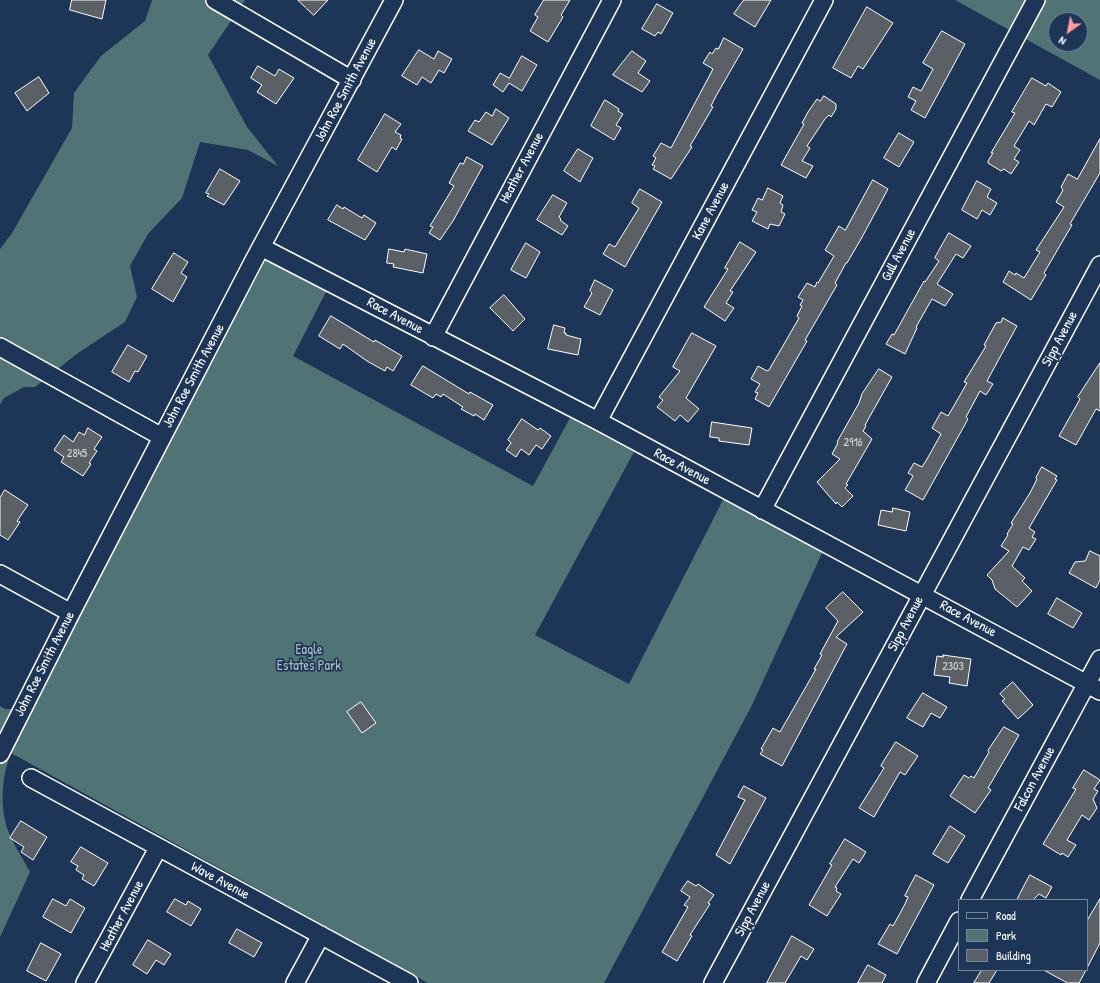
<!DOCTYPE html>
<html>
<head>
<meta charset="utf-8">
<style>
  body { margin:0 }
  #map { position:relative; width:1100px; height:983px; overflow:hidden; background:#1d3557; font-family:"Patrick Hand",sans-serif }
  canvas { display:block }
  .legend { position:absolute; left:958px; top:899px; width:130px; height:72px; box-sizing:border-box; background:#1d3557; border:1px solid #77869a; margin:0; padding:5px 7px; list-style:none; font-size:12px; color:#fff }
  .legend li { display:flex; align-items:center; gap:8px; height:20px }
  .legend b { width:20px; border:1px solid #77869a }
  .north { position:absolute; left:1048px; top:12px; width:40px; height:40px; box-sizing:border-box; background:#1d3557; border:1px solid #77869a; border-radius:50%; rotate:213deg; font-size:11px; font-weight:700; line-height:16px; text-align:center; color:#fff }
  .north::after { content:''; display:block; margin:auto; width:14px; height:18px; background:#ff9aa2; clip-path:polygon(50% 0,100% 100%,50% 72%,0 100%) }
</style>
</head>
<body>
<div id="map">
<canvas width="1100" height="983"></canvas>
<ul class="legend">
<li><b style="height:5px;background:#1d3557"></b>Road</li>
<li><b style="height:11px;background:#507475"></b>Park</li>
<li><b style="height:11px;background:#5a6066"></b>Building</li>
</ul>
<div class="north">N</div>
</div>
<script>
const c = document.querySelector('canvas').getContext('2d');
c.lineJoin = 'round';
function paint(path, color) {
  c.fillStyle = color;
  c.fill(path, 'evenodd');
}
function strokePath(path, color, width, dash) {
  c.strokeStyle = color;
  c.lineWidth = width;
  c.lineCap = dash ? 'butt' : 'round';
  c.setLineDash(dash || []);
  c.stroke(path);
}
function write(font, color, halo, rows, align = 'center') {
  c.font = font + ' "Patrick Hand",sans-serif';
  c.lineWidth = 3.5;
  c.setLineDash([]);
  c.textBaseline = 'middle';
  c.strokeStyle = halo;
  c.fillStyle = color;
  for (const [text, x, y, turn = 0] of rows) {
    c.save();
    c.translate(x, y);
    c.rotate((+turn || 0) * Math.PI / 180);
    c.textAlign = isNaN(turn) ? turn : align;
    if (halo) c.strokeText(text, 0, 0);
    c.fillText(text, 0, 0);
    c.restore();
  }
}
paint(new Path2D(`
  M152,0H245L208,55L247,127L278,166L248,150L200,142L182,198L148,234L130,266L137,297L125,322L78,353L35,387H24L4,398L0,405V249L12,233L72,128L74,93L101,56L145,21Z
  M955,0H1100V80ZM1056,20H1080V44H1056Z
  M266,259L327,290L293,356L533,486L570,418L634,452L535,635L629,684L725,496L823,551L751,707L604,983H428L11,753C2,776 0,801 6,825C11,841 22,857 30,872L0,937V706L5,709H26Z`), '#507475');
const building = new Path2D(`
  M72,0H106L102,19L70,10Z
  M298,0H328L314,15Z
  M544,0H570L561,15L563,17L548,42L530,31L538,17L535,15Z
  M744,0H771L755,27L734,14Z
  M657,4L673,13L661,34L658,32L655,36L642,29Z
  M867,7L893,23L863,69L858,66L851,78L833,68Z
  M942,31L965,44L925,118L911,110L916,101L908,97L913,87L921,91L933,69L923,63Z
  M724,38L743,49L716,96L711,106L713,107L690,146L692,147L671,179L653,169L655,166L652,165L656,158L653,156L661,143L671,148L713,69L703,63L710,52L712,54L716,48L718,49Z
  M419,50L434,59L438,51L452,59L444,73L439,70L431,83L422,77L417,85L402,76Z
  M632,51L646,61L638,73L650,81L642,92L613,75Z
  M522,56L537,65L522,91L509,83L503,92L493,85L500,73L509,78Z
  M258,66L275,76L279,69L294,78L276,104L257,92L262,85L251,78Z
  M39,77L49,93L27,111L15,93Z
  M1032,78L1046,86L1048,83L1061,92L1052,107L1046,104L1034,125L1029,121L1014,146L1020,150L1014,159L1019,162L1011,174L1004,169L1001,171L988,163V161L993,153H991L1015,113L1012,112Z
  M824,96L836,104V109L831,117L829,115L825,119L807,146L810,148L802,161L813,166L806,178L781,165L804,124L802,123L808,112L817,99L820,101Z
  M605,100L619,109L618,111L623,114L616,125L621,128L614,140L591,126Z
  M496,109L509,118L492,145L468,131L475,120L479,122L486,112L492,116Z
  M385,114L401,124L395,132L401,135L400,138L402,139L396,150L392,147L377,172L358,160Z
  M899,133L914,142L899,167L884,158Z
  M1100,139V173L1070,224L1072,225L1044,273L1046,275L1031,300L1003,282L1009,271L1015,275L1016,273L1024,278L1040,252L1036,250L1064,207L1056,202L1063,190L1061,187L1068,174L1077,179Z
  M578,149L593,158L580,182L564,171Z
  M467,157L483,166L453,221L440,240L429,233L433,227L430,226L454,186L449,183L460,163L463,164Z
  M220,169L240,181L224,205L207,196L209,194L206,193Z
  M873,180L888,189L861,239L847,263H846L835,283L837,285L805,340L807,341L769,407L755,399L758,393L755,392L760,384L751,379L752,377L758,366L767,371L769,370L799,318L797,316L802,306L800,305L803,300L798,297L807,283L815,287L817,282L818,283L834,256L825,250L839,226L845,230Z
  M977,181L991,189L987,197L997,203L990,215L982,210L977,219L962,210Z
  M768,188L783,196L780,203L783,205L781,212L785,214L779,226L770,224L768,229L752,221L757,212L752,210L758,198L762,200Z
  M640,189L662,202L625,267L603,254L609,244L615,247L639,208L632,203Z
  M553,195L567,203L559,217L561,219L560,220L568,226L562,235L537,220Z
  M337,205L343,209L344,207L362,218L364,215L376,223L365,240L328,220Z
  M949,233L971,246L963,258L956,254L937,284L953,294L945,306L932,299L916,327L917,328L905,354L886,344L892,334L894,335L924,281L925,282L939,261L935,258Z
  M740,242L756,252L730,291L733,292L726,303L734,308L725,321L704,307L728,269L725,268Z
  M526,243L540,252L526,278L511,270Z
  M389,249L404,252L405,249L427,254L423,273L393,267L394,264L387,263Z
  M174,253L188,262L181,273L187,277L173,302L152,289Z
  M595,280L613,290L600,315L584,307L592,293L590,291Z
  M504,295L525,319L513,331L490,308Z
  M331,316L374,342L375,340L402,356L393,371L387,367L385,371L367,361L343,344L340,349L319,336Z
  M1003,318L1017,326L987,381L993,384L986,395L980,391L966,417L968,419L923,500L905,490L913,476L908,473L914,463L922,467L927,459L941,434L932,428L941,412L948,416L967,383L964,382L986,346L984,345L996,323L1001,322Z
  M554,325L565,328L564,333H566V335L581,339L578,355L548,349Z
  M692,333L716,346L686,398L699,409L688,422L680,415L675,421L657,407L663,400L659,397L680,371L673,367Z
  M128,345L147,356L138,372L135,371L129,382L112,372Z
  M1100,363V411L1096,409L1076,445L1059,436L1080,399L1078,397Z
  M423,366L469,394L470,392L493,405L484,420L475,414L474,416L461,409L463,407L443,394L441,397L436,394L433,398L411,385Z
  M879,369L892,377L865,425L866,426L863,431L872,439L846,484L848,485L845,488L853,496L842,507L837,502L836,504L817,482L840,459L832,454L838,443L837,442L859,403L862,394Z
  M522,419L538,430L540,428L551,436L542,449L536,445L529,455L521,449L516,457L506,450L511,443L508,440Z
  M712,422L752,428L749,445L719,441V438L710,437Z
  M88,428L102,437L94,449L97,451L89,463L91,464L83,476L61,462L64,457L54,450L64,435L73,442L79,432L84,435Z
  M1042,467L1057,476L1055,479L1057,480L1029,528L1035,532L1032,537L1036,539L1029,550L1023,547L1012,566L1025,578L1022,581L1032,591L1017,607L995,589L992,580L987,575L1009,551L1001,546L1008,535L1007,534L1013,524L1011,523L1030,493L1037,479L1036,478Z
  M5,490L28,505L17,521L20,522L8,540L0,535V498Z
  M893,508L910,512L906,531L878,525L881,510L892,512Z
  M1090,551L1100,556V580L1096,588L1069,573L1075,562L1085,561Z
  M843,592L863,612L836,637L847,644L782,766L760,754L763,750L761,749L773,728L780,732L816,669H814L822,655L820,654L838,621L826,608Z
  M1057,598L1082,613L1073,628L1048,614Z
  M943,655L971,659L967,686L949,683L950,677L934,675L937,656L943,657Z
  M1013,682L1033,705L1018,719L1002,701L1005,699L1000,694Z
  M923,693L947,707L940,718L931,713L923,727L907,718Z
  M361,702L376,723L362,733L347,712Z
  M1004,727L1019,735L988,788L991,790L975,813L950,796L964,775L969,778L971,776L974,778L989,752L988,751Z
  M896,742L918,756L905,775L900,772L874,817L859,808L884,768L881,766Z
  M1084,770L1100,780L1094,789L1098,791L1093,799L1097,808L1089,820L1082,815L1067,840L1076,845L1068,857L1062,853L1061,855L1043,844L1076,789L1073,788Z
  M744,786L766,798L730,864L716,855L745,800L738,797Z
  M21,821L47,837L33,860L21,852L24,847L10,838Z
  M950,826L965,836L948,863L933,854Z
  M845,839L866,852L859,863L853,859L835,887L837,888L836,891L841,894L827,916L809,905L832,865L830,864Z
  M81,847L108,863L94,886L82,879L84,875L76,870L78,866L71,862Z
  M916,875L934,885L897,954L878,944L890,924L893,926L905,904L908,897L905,896Z
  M1030,875L1052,887L1046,898L1039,894L1033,900H1017Z
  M688,881L696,886L698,884L714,895L708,903L710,904L690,935L692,936L677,961L662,952L688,907L684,905L690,897L681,891Z
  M53,899L66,906L70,899L85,908L71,933L43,917Z
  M175,899L186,905L188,901L201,909L191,926L167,912Z
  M1100,899V943L1087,968V921Z
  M237,929L262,943L254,957L229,943Z
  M792,936L814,949L807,960L801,956L785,983H767Z
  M148,940L171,954L164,965L156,960L147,974L133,965Z
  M41,943L61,954L46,981L27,971Z
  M868,965L886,975L882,983H858Z
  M982,970H997L989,983H974Z
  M1044,970H1086L1079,983H1068Z`);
paint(building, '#5a6066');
strokePath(building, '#fff', 1);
const street = new Path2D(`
  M215,0L352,80
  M261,247L598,421L1100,691
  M433,337L612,0
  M0,347L162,437
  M598,421L824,0
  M762,510L1036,0
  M0,574L71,613
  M0,754L71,613L253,262L394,0
  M31,778L409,983
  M970,900L1100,659
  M85,983L158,848
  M295,983L321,935
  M713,983L1100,265
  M926,983L959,921`);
strokePath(street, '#fff', 20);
strokePath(street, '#1d3557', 17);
write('12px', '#d6d7d9', null, [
  ["2916",853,443],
  ["2845",77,454],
  ["2303",953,667]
]);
write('14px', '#fff', '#1d3557', [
  ["John Roe Smith Avenue",346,90,-62],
  ["Heather Avenue",522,168,-62],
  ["Kane Avenue",711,211,-62],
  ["Gull Avenue",899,255,-62],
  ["Race Avenue",395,316,28],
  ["Sipp Avenue",1060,339,-62],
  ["John Roe Smith Avenue",194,376,-62],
  ["Race Avenue",682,467,28],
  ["Race Avenue",968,619,28],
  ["Sipp Avenue",906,624,-62],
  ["John Roe Smith Avenue",45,664,-63],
  ["Falcon Avenue",1035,779,-62],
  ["Wave Avenue",220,881,28],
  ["Sipp Avenue",753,909,-62],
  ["Heather Avenue",122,916,-62]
]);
write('14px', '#b0c0c1', '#1d3557', [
  ["Eagle",309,650],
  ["Estates Park",309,666]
]);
</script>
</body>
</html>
